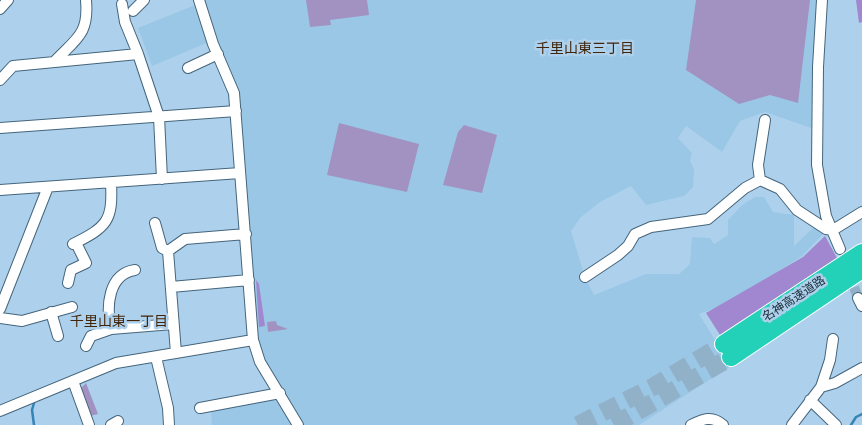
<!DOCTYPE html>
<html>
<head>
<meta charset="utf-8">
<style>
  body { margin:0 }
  canvas { display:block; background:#add1ec }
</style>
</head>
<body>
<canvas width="862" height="425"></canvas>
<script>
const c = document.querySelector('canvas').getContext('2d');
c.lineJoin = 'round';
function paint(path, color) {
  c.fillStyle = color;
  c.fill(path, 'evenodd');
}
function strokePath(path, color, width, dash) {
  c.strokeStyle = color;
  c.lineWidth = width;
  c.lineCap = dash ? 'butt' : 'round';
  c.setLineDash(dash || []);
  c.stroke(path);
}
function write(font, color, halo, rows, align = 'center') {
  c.font = font + ' "IBM Plex Serif","Noto Sans JP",serif';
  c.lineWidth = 5;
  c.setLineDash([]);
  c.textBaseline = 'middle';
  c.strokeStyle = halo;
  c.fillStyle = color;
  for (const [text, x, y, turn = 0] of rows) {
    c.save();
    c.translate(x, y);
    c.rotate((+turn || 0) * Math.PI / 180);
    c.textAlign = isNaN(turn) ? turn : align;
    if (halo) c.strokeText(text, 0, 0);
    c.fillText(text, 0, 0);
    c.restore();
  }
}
paint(new Path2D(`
  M204,0H820L814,129L765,112L740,121L722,152L686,126L678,138L692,153L690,161L694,169L693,187L684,196L646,205L631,186L600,202L581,217L571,231L585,277L594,295L646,274H679L690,264L692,237L710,238L714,244L728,235V220L742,205L755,197H764L773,212L794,215V246L815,226L824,233L802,256L766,279L716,308L699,314L731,366L639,425H212L211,409L285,395L262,358L256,330L237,92L233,77L216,40Z
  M195,5L209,42L152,66L138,28Z`), '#9bc7e6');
paint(new Path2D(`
  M306,0H367L369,15L330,20L331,25L310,27Z
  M696,0H810L798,103L770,95L739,104L686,70Z
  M339,123L419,144L407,192L327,175Z
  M464,125L497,135L482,193L443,185L458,132Z
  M276,321L277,325L288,329L268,332L267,322Z
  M86,383L98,414L90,416L80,389Z`), '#a192c1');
paint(new Path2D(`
  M856,0H862V22L859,23Z
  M825,236L837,258L720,335L706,313L803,257Z
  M256,280L259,284L265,326L259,327Z`), '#a087cf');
strokePath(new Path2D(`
  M34,425L32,410L34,403
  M851,425L856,417L862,414`), '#3584b5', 2.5);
strokePath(new Path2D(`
  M849,273L858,298`), '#91b1c8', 10, [10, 5]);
strokePath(new Path2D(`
  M578,425L651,388L724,344
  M614,425L731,357`), '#91b1c8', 18, [18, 9]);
const minor = new Path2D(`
  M199,0L213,44L234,93L253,340L260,362L298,425
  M822,0L818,67L817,165L826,216L840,249
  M122,4L125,22L138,54
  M0,9L8,0
  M133,11L144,0
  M55,61C77,38 89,34 86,0
  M188,68L218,54
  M0,80L13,66L138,54L159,117L162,179
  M0,128L236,111
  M760,180L758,165L765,120
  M0,190L240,173
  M155,223L162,248L168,251
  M73,244C107,227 113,221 111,183
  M135,270C108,274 106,307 111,329L173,324
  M585,277L618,255L628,246L635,234L651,227L708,219L745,188L760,180L780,189L797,210L826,229L833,230L862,212
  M68,283L71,270L86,263L76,243
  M171,287L249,280
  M858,298L862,306
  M0,309L48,187
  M51,312L58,336
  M0,318L22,321L72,307
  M86,346L91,336L111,329
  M176,353L168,251L185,239L246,234
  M156,357L168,408L169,425
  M73,381L89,425
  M821,387L830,360L833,339
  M810,400L836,425
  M200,408L280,393
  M0,411L116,363L253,340
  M111,425L118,421
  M691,425C703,419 712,415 723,425
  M792,425L821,387L835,383L862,368`);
const motorway = new Path2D(`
  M724,344L862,253
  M731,357L862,269`);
strokePath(minor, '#44657c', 12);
strokePath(motorway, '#fff', 20);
strokePath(minor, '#fff', 10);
strokePath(motorway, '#23d1b8', 18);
write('12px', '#212f39', '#add1ec', [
  ["名神高速道路",794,299,-33]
]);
write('14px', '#422408', '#add1ec', [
  ["千里山東三丁目",585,49],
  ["千里山東一丁目",119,322]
]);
</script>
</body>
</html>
